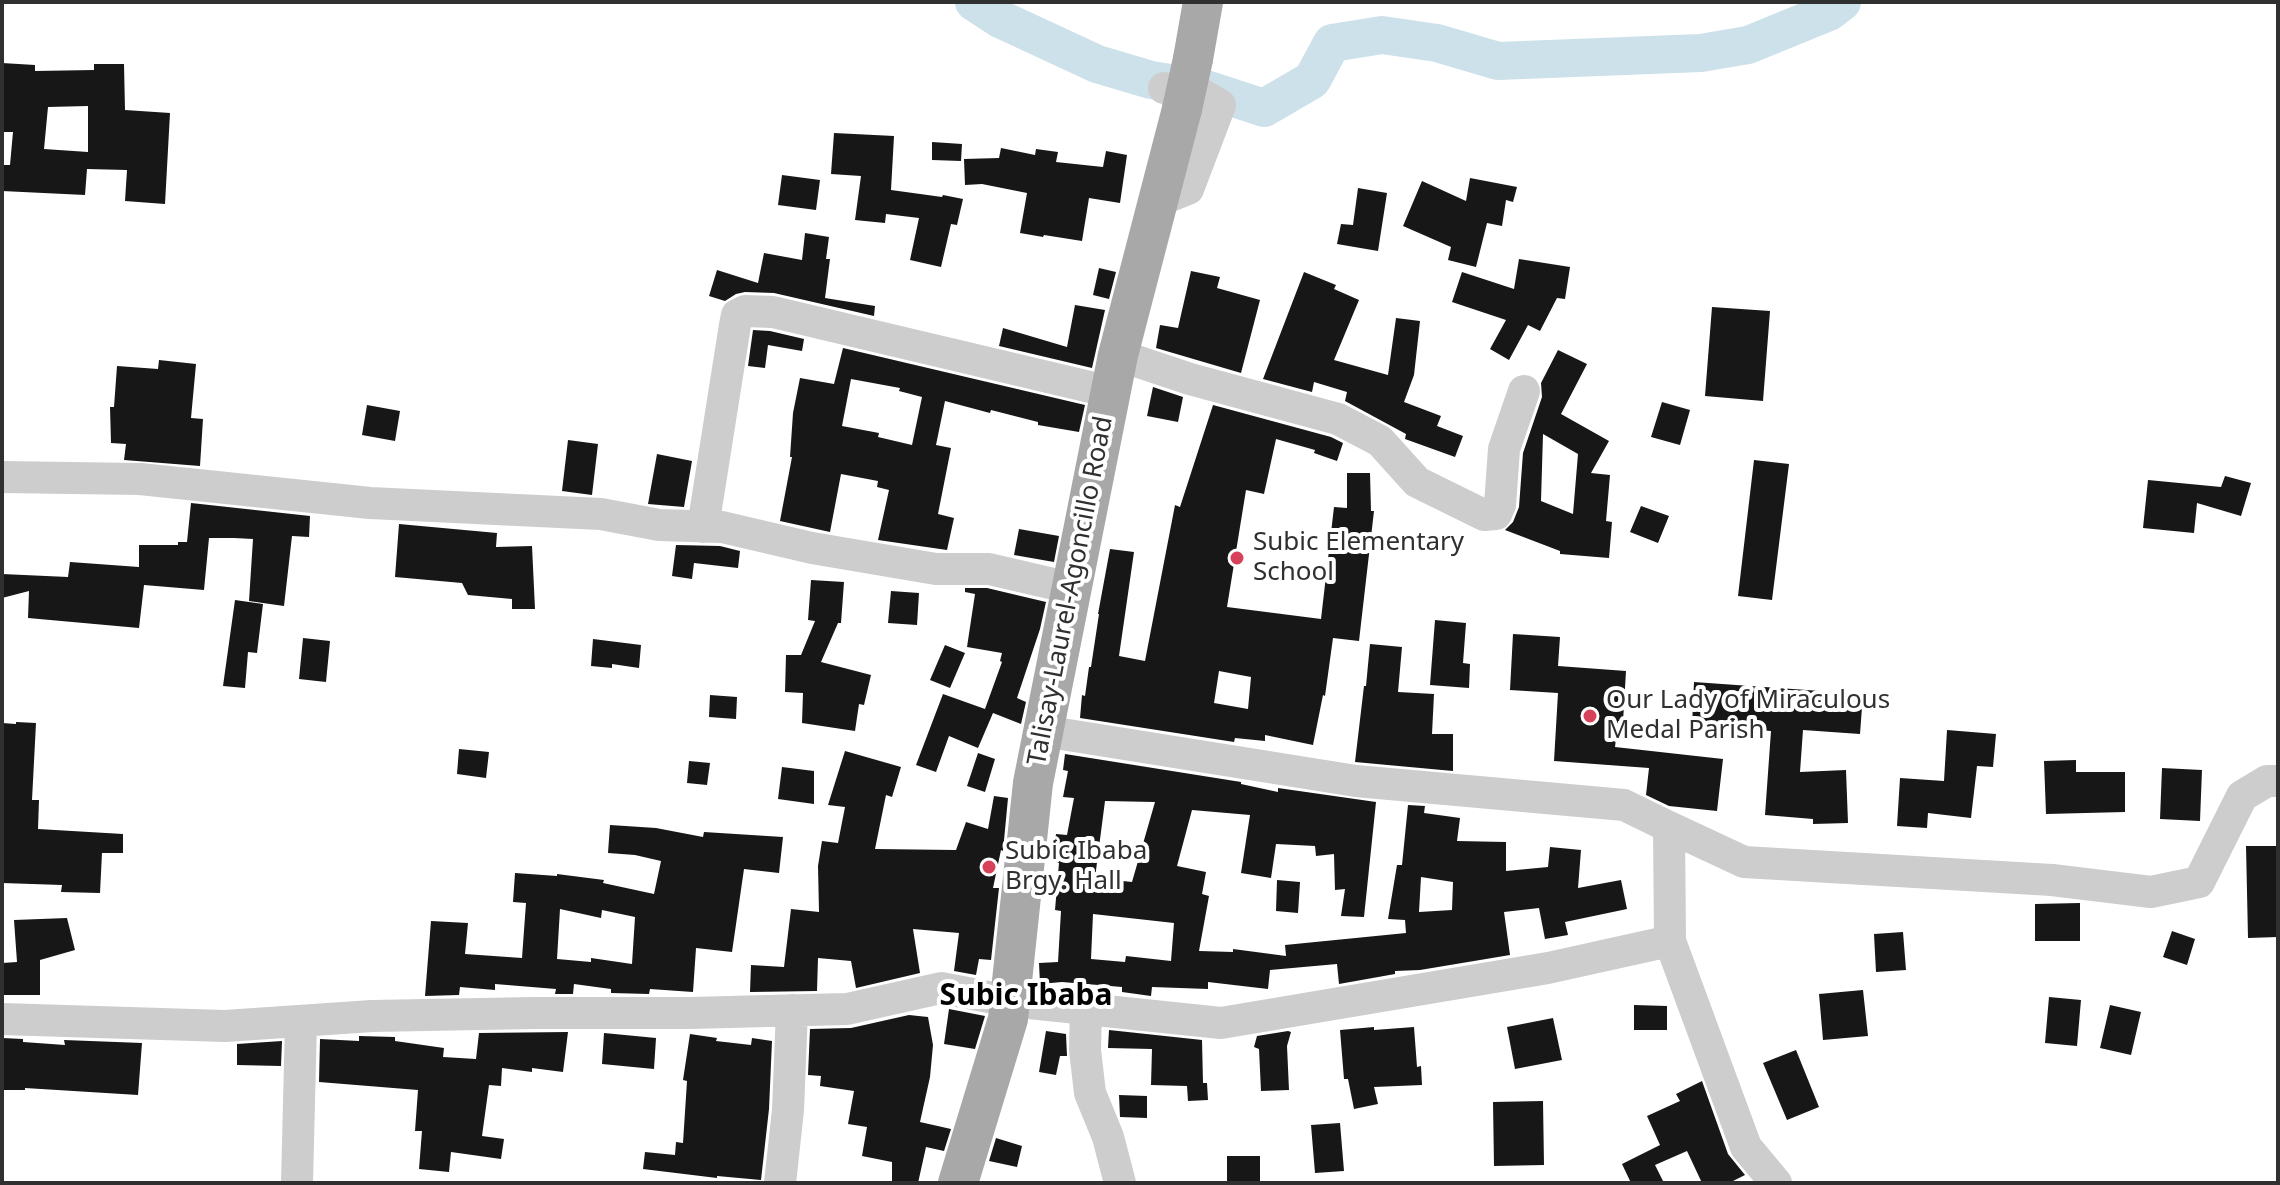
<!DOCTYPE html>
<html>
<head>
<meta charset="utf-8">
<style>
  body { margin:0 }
  #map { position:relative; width:2280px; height:1185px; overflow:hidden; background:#fff; font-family:"Noto Sans",sans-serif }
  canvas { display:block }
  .frame { position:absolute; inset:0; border:4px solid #303030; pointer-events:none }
</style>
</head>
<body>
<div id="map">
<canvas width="2280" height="1185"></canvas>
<div class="frame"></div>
</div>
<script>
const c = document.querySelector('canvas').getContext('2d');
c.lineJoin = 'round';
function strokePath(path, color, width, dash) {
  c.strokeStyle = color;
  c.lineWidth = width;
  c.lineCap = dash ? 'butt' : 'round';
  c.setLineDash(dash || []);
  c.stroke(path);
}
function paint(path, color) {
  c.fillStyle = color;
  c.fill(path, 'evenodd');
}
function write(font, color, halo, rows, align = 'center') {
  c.font = font + ' "Noto Sans",sans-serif';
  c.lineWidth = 8;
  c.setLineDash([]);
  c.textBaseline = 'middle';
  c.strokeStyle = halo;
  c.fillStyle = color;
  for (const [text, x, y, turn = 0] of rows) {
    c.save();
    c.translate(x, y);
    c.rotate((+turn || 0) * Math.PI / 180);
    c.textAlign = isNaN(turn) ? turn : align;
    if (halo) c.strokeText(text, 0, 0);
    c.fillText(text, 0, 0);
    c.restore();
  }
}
strokePath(new Path2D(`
  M974,2L1000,19L1097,64L1151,80L1203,88L1264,108L1312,80L1332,43L1382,35L1437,43L1498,61L1701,53L1748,45L1829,12L1842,2`), '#cde1ea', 38);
paint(new Path2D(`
  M2,63L35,65V71L94,70V64H124L125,110L170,113L165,204L125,201L127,170L87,169L85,195L2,191V165H10L13,132H2ZM88,106V152L44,149L48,107Z
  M834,133L894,136L891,190L942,197L943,195L963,199L957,225L951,224L941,267L910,260L919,218L886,214L885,223L855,220L861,176L831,174Z
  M932,142L962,144L961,161L932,160Z
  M1001,148L1035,155L1036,149L1058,152L1056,162L1103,167L1106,151L1127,155L1120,203L1089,198L1082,241L1044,235L1043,237L1020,233L1027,193L982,184L965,185L964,159L999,158Z
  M782,175L820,180L816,210L778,205Z
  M1470,178L1517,187L1513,202L1506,200L1502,226L1487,223L1476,267L1448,260L1451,247L1403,226L1422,181L1466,201Z
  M1358,188L1387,193L1378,251L1337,244L1341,224L1353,225Z
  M805,233L829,237L826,259H830L825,298L875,306L874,316L774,293L745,292L736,294L725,301L709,296L717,270L758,283L764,253L802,260Z
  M1519,259L1570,267L1565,299L1557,298L1540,331L1528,325L1509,360L1490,349L1506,320L1452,302L1462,272L1514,289Z
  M1099,268L1116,272L1109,299L1093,295Z
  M1191,271L1220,277L1217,288L1260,300L1241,373L1156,348L1160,325L1178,328Z
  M1304,272L1336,285L1334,289L1359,300L1334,360L1388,375L1396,318L1420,321L1414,375L1404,402L1441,416L1437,426L1463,436L1455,457L1405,439L1406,434L1345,401L1347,392L1314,382L1312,392L1263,379Z
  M1075,305L1105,310L1092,368L999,346L1003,328L1067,347Z
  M1712,307L1770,311L1763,401L1705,396Z
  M753,330L770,331L804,339L802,351L768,345L765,368L748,366Z
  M843,348L1085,405L1079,432L1038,425V422L991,410L990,413L945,401L936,445L951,448L938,514L954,518L947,550L878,540L889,490L877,487L878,481L841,474L830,532L780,521L792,457H790L793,413L800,378L834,384ZM851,379L900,388L899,391L922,397L912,445L878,437L879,433L842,426Z
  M1558,350L1587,364L1561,414L1609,441L1591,473L1610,475L1606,521L1612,522L1609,558L1560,554V551L1505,530L1513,522L1519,507L1523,453L1542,397L1541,383ZM1543,434L1578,454L1573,514L1541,501Z
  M159,360L196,364L191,418L203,419L200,466L124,460L126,444L111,443L110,407H114L117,366L158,369Z
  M1153,387L1183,397L1178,422L1147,416Z
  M1662,402L1690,410L1680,445L1651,437Z
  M367,405L400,411L395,441L362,435Z
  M1213,405L1331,437L1343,443L1337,461L1314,453L1315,450L1276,439L1264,494L1246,490L1227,607L1321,619L1334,507L1347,508V473H1370L1371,511H1374L1359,641L1333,638L1325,696L1323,695L1313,745L1265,735V741L1235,738L1234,742L1080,718L1082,695L1085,696L1089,667H1091L1099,614H1098L1110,549L1134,552L1119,656L1145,661L1175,505L1180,507ZM1219,671L1251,677L1248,709L1214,703Z
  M568,440L598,444L592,495L562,491Z
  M657,454L692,461L684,507L648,504Z
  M1754,460L1789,464L1772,600L1738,596Z
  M2225,476L2251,483L2241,516L2197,503L2194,533L2143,528L2148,480L2221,487Z
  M191,503L310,516L309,537L292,536L284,606L249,601L253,539L234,538H209L204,590L144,585L139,628L28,618L29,591L2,598V574L68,577L70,562L139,567V545H178V542H187Z
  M1641,506L1669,516L1658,543L1630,532Z
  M399,524L497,533L496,547L532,546L535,609H512V599L468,595L462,583L395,577Z
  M1019,529L1059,536L1054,562L1014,555Z
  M676,545L720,546L740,551L738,568L694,563L692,579L672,576Z
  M811,580L844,582L841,623H838L821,662L871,675L864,705L859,704L855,731L802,723L803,693L785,692L786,655H801L815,621L808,620Z
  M965,588H987L1046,602L1040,629L1017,698L1026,702L1021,724L993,713L978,748L949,736L936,772L916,765L943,694L985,709L1002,662L1000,661L1002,653L967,647L975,594L965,592Z
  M891,591L919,593L917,625L888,623Z
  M235,600L263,604L257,653L248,652L245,688L223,686Z
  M1435,620L1466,623L1463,663L1470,664L1469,688L1430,685Z
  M1513,634L1560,637L1558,666L1626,671L1623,722L1618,721L1615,747L1723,759L1717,811L1669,806L1646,795L1649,768L1554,761L1558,693L1510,690Z
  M303,638L330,641L326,682L299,679Z
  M593,639L641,645L639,668L612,664V668L591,666Z
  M1370,644L1402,647L1398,692L1434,694L1432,734H1453V771L1355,762L1364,686H1366Z
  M945,645L965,653L950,688L930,680Z
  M1694,682L1863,694L1860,734L1803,730L1800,772L1846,770L1848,823L1813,824V819L1765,815L1771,731L1692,726Z
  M710,695L737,697L736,719L709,717Z
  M16,722L36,723L32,800H39L38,829L123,834V853H102L100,893L61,892L62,885L2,883V723L16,724Z
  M1947,730L1996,734L1993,767L1977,766L1971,818L1928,813L1927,828L1897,826L1900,778L1944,781Z
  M459,749L489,752L486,778L457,774Z
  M845,751L901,767L892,797L886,795L875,849L956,850L966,822L988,829L994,796L1008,798L1003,851L1001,850L993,888H999L991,960L979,959L976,975L954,971L959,933L913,929L920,973L856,988L851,961L818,958L817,991L750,992L751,965L784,967L791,909L819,912L818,866L822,841L838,843L845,807L828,805Z
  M978,753L995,759L985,792L967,786Z
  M1065,754L1241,782V784L1278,792V788L1376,802L1364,917L1341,916L1345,889L1335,890L1334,854L1316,856L1315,846L1276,844L1271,878L1241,873L1250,815L1192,810L1177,866L1206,872L1202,894L1209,896L1199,951L1233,952V949L1286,956L1285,945L1406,933L1405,920L1388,919L1397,865H1402L1408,805L1425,806L1424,813L1460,818L1457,841L1506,842V871L1548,867L1550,847L1581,850L1578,888L1621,880L1627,909L1565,922L1568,935L1545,939L1539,908L1504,912L1510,955L1420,970L1395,971V974L1339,984L1337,964L1270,970L1268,989L1208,982V989L1152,987L1151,996L1122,992V987L1062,982L1040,984L1039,963L1058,962L1061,911L1055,910L1059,863L1052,862L1056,834L1067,835L1074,798L1063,797L1068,771L1063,770ZM1105,801L1155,802L1132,882L1095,878ZM1421,877L1453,882L1452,910L1419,912ZM1093,914L1174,923L1171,961L1126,956L1125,962L1091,959Z
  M2076,760V772H2125V812L2046,814L2044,761Z
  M689,761L710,763L707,785L687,783Z
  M782,767L814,771V804L778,799Z
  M2162,768L2202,770L2200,821L2160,819Z
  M610,825L656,828L703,837L704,832L783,837L779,873L744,869L732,952L696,948L693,992L650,989L649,994L611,993V989L574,984L573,994H555L556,989L495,984V990L460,987L459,995L425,996L431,921L468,923L465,954L522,958L526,903L513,902L515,873L557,876V874L604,880L603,883L654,894L661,861L635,855L608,853ZM560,909L601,918L602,910L635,917L632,964L591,958V962L557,959Z
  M2246,846H2278V937L2248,938Z
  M1277,880L1300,882L1298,913L1276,911Z
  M2080,903V941H2035V904Z
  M67,918L75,950L40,960V995H2V963L17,962L14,920Z
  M2172,931L2195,939L2187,965L2163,957Z
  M1903,932L1906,970L1876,972L1874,934Z
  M1863,990L1868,1036L1823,1040L1819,994Z
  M2049,997L2081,1000L2077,1046L2045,1043Z
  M1634,1005L1667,1006V1030H1634Z
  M2110,1005L2141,1012L2131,1055L2100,1048Z
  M949,1009L985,1016L975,1049L944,1044Z
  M909,1015L928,1017L933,1045L930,1077L920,1122L951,1129L944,1151L926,1147L918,1183H892V1162L862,1156L867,1127L848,1124L854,1091L820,1086L821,1076L808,1075L810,1029L851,1028Z
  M1553,1018L1562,1060L1515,1069L1507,1027Z
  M1374,1027V1030L1414,1027L1417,1067L1421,1066L1422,1085L1374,1087L1378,1104L1354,1109L1348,1079H1344L1340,1030Z
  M1109,1030L1202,1040L1203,1083H1207L1208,1100L1188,1101L1187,1086L1151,1085L1152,1049L1108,1048Z
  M1046,1031L1066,1034L1067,1056H1060L1056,1075L1039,1072Z
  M1288,1031L1291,1032L1287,1046L1289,1090L1261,1091L1259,1049L1254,1047L1257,1036Z
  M568,1032L563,1072L532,1068V1072L502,1068L501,1086L489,1085L482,1136L504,1139L501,1159L451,1152L449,1172L419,1169L422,1131H415L418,1090L319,1082L320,1039L359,1041V1036L395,1037V1041L444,1048L443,1057L476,1059L479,1033Z
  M604,1033L656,1038L654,1069L602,1064Z
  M690,1034L717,1038L716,1041L751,1045L752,1038L772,1041L769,1109L761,1180L717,1176V1178L643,1169L645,1152L675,1155L676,1142L683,1143L687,1081L683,1080Z
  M2,1038L23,1039V1042L65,1045L64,1040L142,1043L138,1095L25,1088V1090H2Z
  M282,1041L281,1066L237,1065V1044Z
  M1796,1050L1819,1107L1787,1120L1763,1063Z
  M1702,1081L1728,1154L1745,1175L1729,1183H1702L1687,1151L1655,1165L1664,1183H1631L1622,1164L1660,1145L1647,1116L1680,1101L1676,1094Z
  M1119,1095L1147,1096V1118L1120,1117Z
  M1543,1101L1544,1165L1494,1166L1493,1102Z
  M1340,1123L1344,1171L1315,1173L1311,1125Z
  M996,1138L1022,1146L1017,1167L989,1161Z
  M1227,1156H1260V1183H1227Z`), '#171717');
strokePath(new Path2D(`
  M1158,201L1188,189L1220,105L1203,95L1164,88
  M1118,355L1190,379L1338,419L1380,441L1417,482L1484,515L1496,514L1500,505L1504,449L1524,391
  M2,477L140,479L370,503L601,514L659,525L722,527L812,548L936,569H989L1071,588
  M703,527L735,325L737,315L745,311L773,312L1111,392
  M1043,731L1356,781L1624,805L1669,827
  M1670,941L1746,1147L1776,1183
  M1086,1008L1085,1050L1090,1093L1108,1137L1120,1183
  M2,1019L225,1026L372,1016L535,1013H690L847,1009L941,988L1010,1001L1221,1023L1548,968L1670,941L1669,827L1744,862L2052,880L2151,892L2199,882L2242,796L2267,781H2278
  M297,1183L301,1022
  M780,1183L788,1110L792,1010`), '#cdcdcd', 32);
strokePath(new Path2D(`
  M1193,59L1203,2
  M958,1183L1008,1019L1033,783L1118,355L1182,109`), '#a8a8a8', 40);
strokePath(new Path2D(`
  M1182,109L1193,59`), '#a8a8a8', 40);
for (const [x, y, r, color] of [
  [1237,558,8,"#d7425a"],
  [1590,716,8,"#d7425a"],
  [989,867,8,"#d7425a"]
]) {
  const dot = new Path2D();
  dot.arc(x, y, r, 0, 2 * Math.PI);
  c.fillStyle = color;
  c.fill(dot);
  strokePath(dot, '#fff', 3);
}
write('26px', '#303030', '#fff', [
  ["Subic Elementary",1253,543],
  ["School",1253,573],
  ["Our Lady of Miraculous",1606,701],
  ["Medal Parish",1606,731],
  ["Subic Ibaba",1005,852],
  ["Brgy. Hall",1005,882]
], 'left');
write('26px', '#303030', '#fff', [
  ["Talisay-Laurel-Agoncillo Road",1071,591,-79]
]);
write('bold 30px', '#000', '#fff', [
  ["Subic Ibaba",1026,996]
]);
</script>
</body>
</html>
